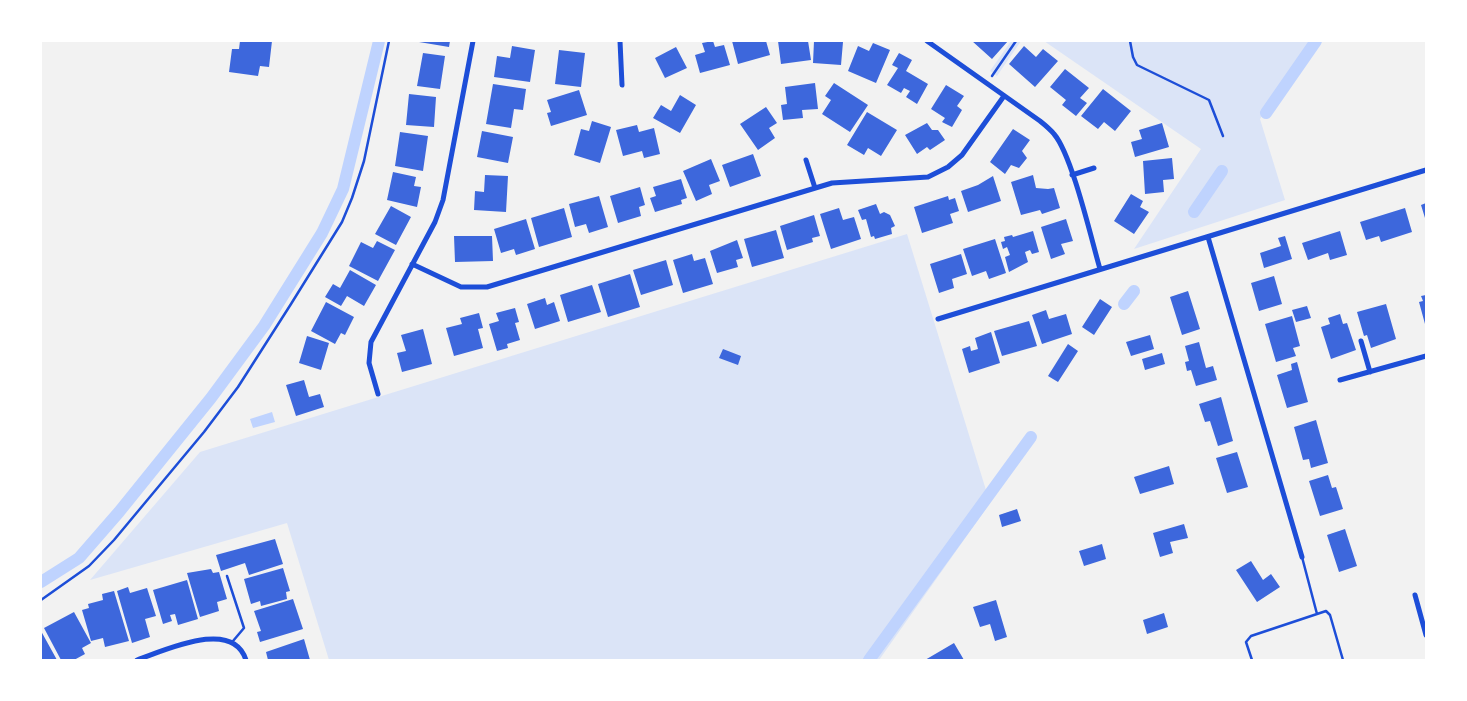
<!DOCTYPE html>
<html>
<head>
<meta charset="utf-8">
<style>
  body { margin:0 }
  #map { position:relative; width:1467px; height:701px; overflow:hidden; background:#f2f2f2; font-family:Raleway,sans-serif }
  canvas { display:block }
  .frame { position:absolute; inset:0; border:42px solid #fff; pointer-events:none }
</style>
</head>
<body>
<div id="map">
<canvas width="1467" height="701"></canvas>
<div class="frame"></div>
</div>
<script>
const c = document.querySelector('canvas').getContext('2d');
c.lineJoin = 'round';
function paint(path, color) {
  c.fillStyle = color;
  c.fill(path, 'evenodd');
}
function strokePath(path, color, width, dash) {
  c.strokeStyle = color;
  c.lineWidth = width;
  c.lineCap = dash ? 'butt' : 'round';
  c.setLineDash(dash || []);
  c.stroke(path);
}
paint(new Path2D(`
  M1011,41H1021L997,76L990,71Z
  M1044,41H1314L1260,119L1285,200L1134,249L1201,149Z
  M907,234L990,503L879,660H329L287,523L90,580L200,452Z`), '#dbe4f7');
paint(new Path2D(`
  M272,412L275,422L253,428L250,419Z`), '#bfd3fe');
strokePath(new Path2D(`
  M1266,113L1316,41
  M1194,212L1222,171
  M1124,304L1134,291
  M41,582L79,558L119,512L211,398L264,326L322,233L343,189L379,41
  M869,660L1031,437`), '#bfd3fe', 12);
paint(new Path2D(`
  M240,41H272L269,67L260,66L258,76L229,72L232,49H239Z
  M413,41H450L449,47Z
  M713,41L715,47L724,45L730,65L700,73L695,55L705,52L702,43Z
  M732,41H766L770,55L738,64Z
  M778,41H808L811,60L781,64Z
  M814,41L843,42L841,65L813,63Z
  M972,41H1008L992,59Z
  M873,43L890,50L876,83L848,71L858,46L869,51Z
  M512,46L535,50L530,82L494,77L497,56L510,58Z
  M1024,46L1036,57L1043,49L1058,61L1035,87L1009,64Z
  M676,47L687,68L665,78L655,58Z
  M559,50L585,53L581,87L555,84Z
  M423,53L445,56L440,89L417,86Z
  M899,53L912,60L906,71L928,84L917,104L906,97L910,91L904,88L901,93L887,85L898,68L892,65Z
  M1065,69L1089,88L1080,98L1087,103L1076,116L1062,105L1066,100L1050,87Z
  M815,83L818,109L802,110L803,118L783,120L781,105L787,104L785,87Z
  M834,83L868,105L850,132L822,114L831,100L825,96Z
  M493,84L526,89L523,110L514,109L511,128L486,124Z
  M946,85L964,96L957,106L962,110L952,127L942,122L945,118L931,109Z
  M1103,89L1131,111L1115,131L1104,122L1098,129L1081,116Z
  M579,90L587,115L551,126L547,113L551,112L547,100Z
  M409,94L436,97L434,127L406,125Z
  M680,95L696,105L680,133L653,118L661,105L671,111Z
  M766,107L777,123L769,128L775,138L758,150L740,124Z
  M867,112L897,130L881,156L868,148L864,155L847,145Z
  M592,121L611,127L600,163L574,155L581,129L589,131Z
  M927,123L932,130H938L945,140L930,150L927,147L917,154L905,135Z
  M1162,123L1169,147L1135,157L1131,142L1142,139L1139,130Z
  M637,125L639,132L654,128L660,154L644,158L642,151L623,156L616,130Z
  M1013,129L1030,140L1022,151L1027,158L1019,168L1011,165L1005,174L990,162Z
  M482,131L513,137L508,163L477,157Z
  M400,132L428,136L423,171L395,166Z
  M753,154L761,176L730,187L722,165Z
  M1172,158L1174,179L1163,180L1164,192L1145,194L1143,161Z
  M711,159L720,181L709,185L712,194L696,201L683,171Z
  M393,172L416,177L414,186L421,187L417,207L387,200Z
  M485,175L508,176L506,212L474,210L475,191L484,192Z
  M1033,175L1036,188L1048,189L1054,188L1060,208L1042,214L1040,210L1021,215L1011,182Z
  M993,176L1001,201L968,212L961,191L978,185Z
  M681,179L687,198L681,200L682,204L655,212L650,198L656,196L653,187Z
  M640,187L645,205L639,207L641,216L618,223L610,196Z
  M1131,194L1143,201L1140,207L1149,212L1134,234L1114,221Z
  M599,196L608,227L589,233L586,224L575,227L569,204Z
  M948,196L949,200L955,198L959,211L950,214L953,223L922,233L914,207Z
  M1426,203V217L1425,218L1421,205Z
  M876,204L880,214L884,212L890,215L895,226L891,228L892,234L875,239L874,236L871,237L866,219L862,220L858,210Z
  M391,206L411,217L396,245L375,234Z
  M564,208L572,237L539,247L531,218Z
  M839,208L843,220L854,217L861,239L831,249L820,214Z
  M1405,208L1412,232L1381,242L1379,236L1366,240L1360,222Z
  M814,215L820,236L812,238L813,242L787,250L780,226Z
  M526,219L535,249L516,255L514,249L501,253L494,229Z
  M1066,219L1073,241L1061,244L1065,254L1051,259L1041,227Z
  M776,230L784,258L752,267L744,239Z
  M1033,231L1039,252L1032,254L1030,250L1025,252L1028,262L1009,272L1005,257L1010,255L1007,247L1003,249L1001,242L1005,241L1004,237L1012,235L1013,237Z
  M1340,231L1347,255L1330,260L1328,253L1308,260L1302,243Z
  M454,236H492L493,261L455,262Z
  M1285,236L1292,259L1264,268L1260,253L1281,246L1278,238Z
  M995,239L1006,273L989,279L986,271L972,276L963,249Z
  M737,240L743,258L736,260L738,267L717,273L710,251Z
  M377,241L395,250L378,281L349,266L361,242L373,248Z
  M692,254L694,261L705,258L713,284L683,293L673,260Z
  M961,254L967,274L952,279L954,288L939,293L930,264Z
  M666,260L673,285L641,295L633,270Z
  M350,270L376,285L364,306L347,296L341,306L325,297L333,284L340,288Z
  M630,274L640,307L608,317L598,284Z
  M1274,276L1282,304L1259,311L1251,283Z
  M592,285L601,312L568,322L560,295Z
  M1188,291L1200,329L1182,335L1170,297Z
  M1426,295V324H1425L1419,302L1423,301L1421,296Z
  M545,298L547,305L554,302L560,321L535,329L527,304Z
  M1100,299L1112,307L1094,335L1082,327Z
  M326,302L354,317L345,335L341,333L335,344L311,331Z
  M1386,304L1396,339L1371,348L1367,335L1364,336L1357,312Z
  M1307,306L1311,318L1296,322L1292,310Z
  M515,308L519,322L515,323L520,340L507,344L508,348L497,351L489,324L499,321L496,313Z
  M1046,310L1049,319L1066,314L1072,334L1042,344L1032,315Z
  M479,313L483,328L478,329L483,348L454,356L446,328L462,324L460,318Z
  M1340,314L1343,324L1347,323L1356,350L1331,359L1321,327L1330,324L1328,318Z
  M1292,316L1300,346L1293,348L1296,356L1276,362L1265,324Z
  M1029,321L1037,346L1002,356L994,331Z
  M423,329L432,364L402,372L397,353L406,351L401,335Z
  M991,332L1000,363L969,373L962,349L970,346L971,351L978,349L975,338Z
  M1150,335L1154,349L1131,356L1126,342Z
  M307,336L329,343L321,370L299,363Z
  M1199,342L1206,368L1213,366L1217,380L1196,386L1191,370L1187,371L1185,362L1189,361L1185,346Z
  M1068,344L1078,351L1058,382L1048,376Z
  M723,349L741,356L738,365L719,358Z
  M1162,353L1165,364L1145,370L1142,359Z
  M1297,362L1308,402L1287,408L1277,375L1292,370L1291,364Z
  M304,380L309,397L320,394L324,407L296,416L286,385Z
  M1221,397L1233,441L1218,446L1210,421L1205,422L1199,404Z
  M1316,420L1328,463L1311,468L1309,459L1303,460L1294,427Z
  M1237,452L1248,487L1227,493L1216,458Z
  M1169,466L1174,484L1140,494L1134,477Z
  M1328,475L1332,488L1336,487L1343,509L1320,516L1309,481Z
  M1017,509L1021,521L1002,527L999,515Z
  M1184,524L1188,538L1170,542L1173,553L1160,557L1153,533Z
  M1345,529L1357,566L1339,572L1327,535Z
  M275,539L283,564L249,575L245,563L221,571L216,555Z
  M1102,544L1106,559L1084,566L1079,551Z
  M1251,561L1263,580L1271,574L1280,587L1257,602L1236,570Z
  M283,568L290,591L286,592L287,599L261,606L260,601L251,604L244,579Z
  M211,569L213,573L219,572L227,599L217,602L219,611L200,617L187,573Z
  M187,580L198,619L178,625L175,614L170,615L172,621L163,624L153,590Z
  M128,587L130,593L147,588L156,616L145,619L150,637L132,643L117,591Z
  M114,591L129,641L105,647L103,638L91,641L82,610L89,608L88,604L103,600L102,594Z
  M293,599L303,629L260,642L257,632L261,631L254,611Z
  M996,600L1007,637L995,641L990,624L980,627L973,607Z
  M74,612L91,643L82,648L85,654L74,660H61L44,628Z
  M1164,613L1168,627L1147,634L1143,620Z
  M41,631L57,660H41Z
  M304,639L310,660H268L266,652Z
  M954,643L964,660H925Z`), '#3d67dc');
strokePath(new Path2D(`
  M1130,41L1133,57L1137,65L1209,100L1223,136
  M992,76L1016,41
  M41,600L89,566L114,540L204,432L238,387L291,304L342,222L352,198L364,161L389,41`), '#1d4ed8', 2.5);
strokePath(new Path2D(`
  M1302,557L1317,614
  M227,576L244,628L233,641
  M1252,660L1246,642L1251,636L1326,611L1330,615L1343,660`), '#1d4ed8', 2.5);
strokePath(new Path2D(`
  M620,41L622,85
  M927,41L1040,121C1045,125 1050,129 1054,134C1072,155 1091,238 1100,269
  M806,160L815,188
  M1072,175L1094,168
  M1208,237L1302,557
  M412,264L461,287H487L832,183L928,177L948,167L962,155L1004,96
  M938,319L1426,170
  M1361,341L1370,372
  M1340,380L1426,356
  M378,394L369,363L371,342L435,222L443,200L473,41
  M1415,595L1426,635
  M137,660C166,650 233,618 246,660`), '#1d4ed8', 5);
</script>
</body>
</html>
